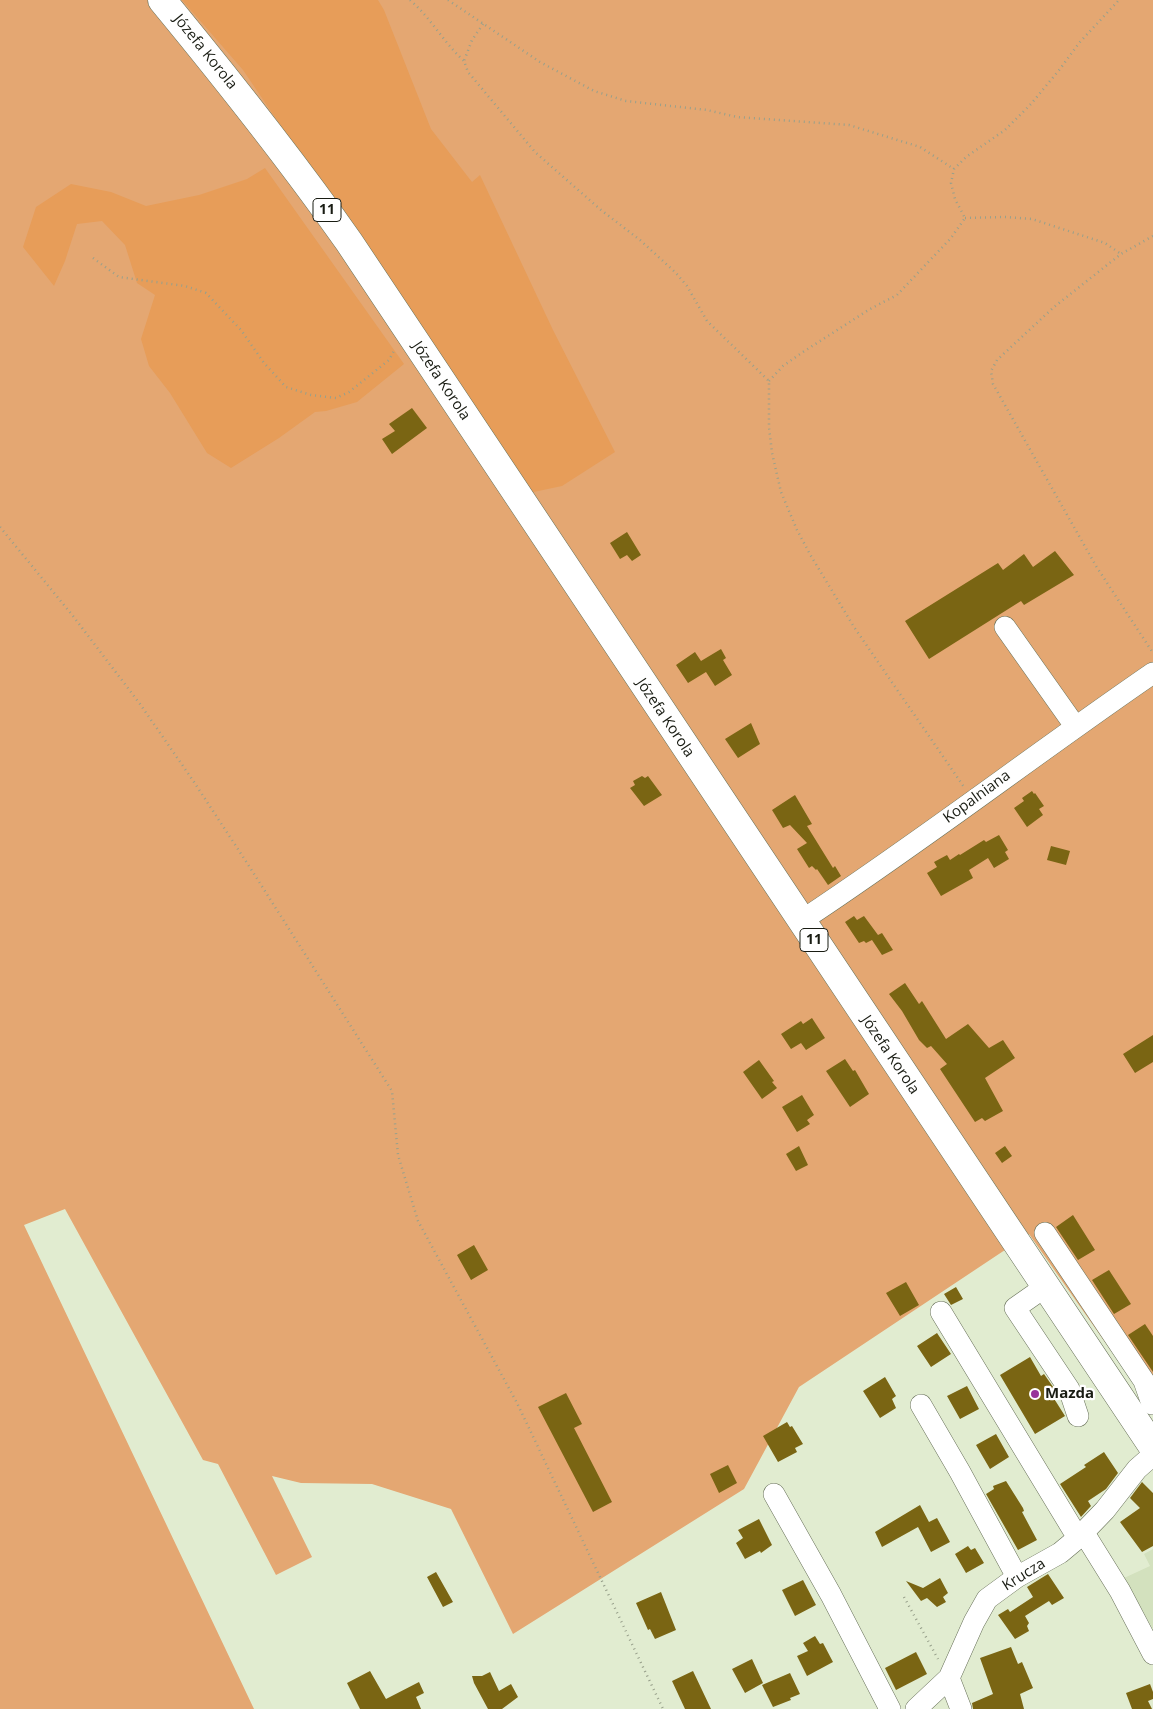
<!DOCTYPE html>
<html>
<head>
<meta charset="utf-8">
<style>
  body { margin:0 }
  canvas { display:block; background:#e1ecd0 }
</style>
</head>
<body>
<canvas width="1153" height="1709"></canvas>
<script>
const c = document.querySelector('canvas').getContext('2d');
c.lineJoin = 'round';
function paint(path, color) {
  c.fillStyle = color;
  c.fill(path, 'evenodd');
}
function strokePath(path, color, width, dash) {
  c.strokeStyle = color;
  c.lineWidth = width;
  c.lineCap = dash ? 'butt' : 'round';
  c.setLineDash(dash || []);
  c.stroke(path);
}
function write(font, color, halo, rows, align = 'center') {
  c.font = font + ' "Open Sans",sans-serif';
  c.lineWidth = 4.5;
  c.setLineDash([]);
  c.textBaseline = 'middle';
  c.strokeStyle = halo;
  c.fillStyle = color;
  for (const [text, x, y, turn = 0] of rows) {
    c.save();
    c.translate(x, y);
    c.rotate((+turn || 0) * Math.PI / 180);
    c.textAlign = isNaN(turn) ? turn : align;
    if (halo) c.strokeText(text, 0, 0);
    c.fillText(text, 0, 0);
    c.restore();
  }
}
paint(new Path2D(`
  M1153,1549V1629L1124,1578L1150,1566L1144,1554Z`), '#d3e1be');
paint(new Path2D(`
  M0,0H1153V1405L1150,1406L1029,1234L799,1387L744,1489L513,1634L451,1509L372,1484L301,1483L272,1476L312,1557L276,1575L218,1464L203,1460L65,1209L24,1225L254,1709H0Z`), '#e4a772');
paint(new Path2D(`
  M182,0H378L384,10L431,129L472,182L480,175L553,330L615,452L562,486L529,493L243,70Z
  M265,168L404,364L357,402L326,411L315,412L279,438L231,468L207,453L170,393L149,366L141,339L155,295L137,283L125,245L102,221L77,224L65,261L54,286L23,247L36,207L71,184L111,192L146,206L199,195L247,179Z`), '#e79d59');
paint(new Path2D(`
  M412,408L427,428L392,454L382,439L395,431L389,424Z
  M627,532L641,555L632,561L627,555L620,559L610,543Z
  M1055,551L1074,575L1024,605L1021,601L929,659L905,621L998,563L1003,570L1024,554L1033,567Z
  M721,649L726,658L723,660L732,675L715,686L706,672L688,683L676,665L695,652L701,661Z
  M751,723L760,744L738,758L725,739Z
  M642,776L645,778L648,776L662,795L644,806L630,788L635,785L633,781Z
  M1032,791L1034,794L1035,793L1044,806L1039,809L1043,815L1027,827L1014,808L1024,801L1022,798Z
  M795,795L812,824L807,826L833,868L835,866L841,876L828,885L817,869L816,870L812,866L809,868L797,849L807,843L790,825L783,828L772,810Z
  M999,835L1008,850L1005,852L1009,859L994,868L988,858L969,870L973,878L941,896L927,873L937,867L934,862L947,855L950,860L959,854L960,855L984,840L986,842Z
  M1051,846L1070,851L1066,865L1047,860Z
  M854,916L857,920L864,916L878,935L882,933L893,950L882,955L872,940L866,943L864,941L859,943L845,922Z
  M905,983L919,1004L922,1001L946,1039L968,1024L989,1048L1003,1040L1015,1058L985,1078L1003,1111L985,1121L982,1118L975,1122L940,1069L947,1064L931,1046L927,1048L919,1040L902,1011L889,994Z
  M812,1018L825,1038L806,1050L801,1043L791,1049L781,1034L801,1021L803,1024Z
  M1153,1035V1062L1135,1073L1123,1054Z
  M845,1059L853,1071L855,1070L869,1094L850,1107L826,1071Z
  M759,1060L774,1081L772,1082L777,1088L762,1099L743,1072Z
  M802,1095L814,1115L807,1120L810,1124L797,1132L782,1107Z
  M799,1146L808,1165L796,1171L786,1154Z
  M1005,1146L1012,1156L1002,1163L995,1153Z
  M1073,1215L1095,1250L1078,1260L1056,1227Z
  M474,1245L488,1270L471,1280L457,1255Z
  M1109,1270L1131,1304L1114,1314L1092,1280Z
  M906,1282L919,1305L900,1316L886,1293Z
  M956,1287L963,1299L951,1305L944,1294Z
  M1145,1324L1153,1336V1372L1128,1335Z
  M937,1333L951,1354L931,1367L917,1346Z
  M1030,1357L1041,1376L1044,1374L1058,1394L1053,1397L1065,1416L1035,1434L1000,1375Z
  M885,1377L896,1396L892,1399L896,1408L880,1418L863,1391Z
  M967,1386L979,1409L960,1419L947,1396Z
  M566,1393L582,1424L574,1428L612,1502L593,1512L538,1407Z
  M787,1422L790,1427L792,1426L803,1444L795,1448L797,1452L778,1462L763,1436Z
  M996,1434L1009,1457L990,1469L976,1445Z
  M1104,1452L1118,1473L1106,1489L1088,1501L1091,1506L1081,1517L1060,1484L1086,1467L1084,1465Z
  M728,1465L737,1483L719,1493L710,1474Z
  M1006,1481L1023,1508L1024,1511L1022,1512L1037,1540L1018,1550L986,1494L994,1489L993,1486Z
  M1142,1482L1153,1493V1546L1142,1552L1120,1522L1140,1508L1130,1498Z
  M920,1505L929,1522L937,1518L950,1542L931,1552L918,1527L882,1547L875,1532Z
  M759,1519L772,1545L761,1553L760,1551L745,1559L736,1543L743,1538L738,1530Z
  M968,1546L971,1550L975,1548L984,1563L966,1573L955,1554Z
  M436,1572L453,1602L443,1607L427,1577Z
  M1048,1574L1064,1598L1052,1605L1049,1601L1025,1616L1029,1623L1027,1626L1029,1631L1015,1639L998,1615L1008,1609L1010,1612L1033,1597L1027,1587Z
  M940,1578L948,1593L943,1597L946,1602L937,1607L927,1598L921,1601L906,1581L923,1588Z
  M803,1580L816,1605L795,1616L782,1590Z
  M661,1592L676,1630L655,1639L650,1629L648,1630L636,1603Z
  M815,1636L820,1644L823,1643L833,1662L807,1676L797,1656L808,1651L803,1643Z
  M1011,1647L1018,1664L1022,1662L1033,1688L1020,1694L1024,1709H973L972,1703L993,1694L980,1658Z
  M916,1652L927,1674L896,1690L885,1668Z
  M752,1659L763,1683L745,1693L732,1669Z
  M370,1671L386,1699L419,1682L424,1693L416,1697L421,1709H360L347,1683Z
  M693,1671L711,1709H685L672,1681Z
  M490,1672L499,1691L511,1684L518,1697L502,1709H488L474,1683L472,1676H482Z
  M790,1673L800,1694L790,1698L791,1700L773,1707L762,1685Z
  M1150,1684L1153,1692V1699L1148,1701L1152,1709H1132L1126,1693Z`), '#7a6513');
const minor = new Path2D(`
  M1005,627L1075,726
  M801,921C921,842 1035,754 1153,673
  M1045,1233L1144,1381L1152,1404
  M1045,1287L1015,1308L1069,1389L1078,1416
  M941,1312L1078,1538
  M921,1405L960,1472L1017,1577
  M774,1494L831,1595L890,1709
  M1084,1533L1120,1591L1153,1654
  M949,1678L961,1709
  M916,1709L949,1678L974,1622L987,1599L1017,1577L1060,1553L1078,1538L1105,1510L1137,1469L1153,1455`);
const highway = new Path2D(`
  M162,0C227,79 290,158 349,242L1153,1447`);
strokePath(minor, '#677058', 22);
strokePath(highway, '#677058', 29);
strokePath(new Path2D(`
  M410,0C431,18 444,43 464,61
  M448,0L540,62L594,91L626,101L707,110L737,117L849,125L920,147L954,169
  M483,24L472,40L464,61L468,72L535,152L552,167L601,210L640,240L676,273L687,286L707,321L769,381V427L772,453L781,492L797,530L811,556L854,627L964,787
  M965,218L1005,217L1032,219L1105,243L1121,254
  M1153,236L1121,254L1054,307L997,360L991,371L993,384L1096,566L1153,653
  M93,258L119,277L185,286L206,293L241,330L264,363L286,387L311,395L336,398L349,392L389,360L395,349
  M769,381L783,366L803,352L870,309L897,295L951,238L965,218L955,199L951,183L954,169L966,157L1005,130L1031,104L1060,69L1079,43L1119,0
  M0,527L73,616L140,704L194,782L249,866L392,1091L398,1155L418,1221L517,1403L663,1709
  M904,1597L938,1659`), '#98a08b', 2.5, [1, 4]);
strokePath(minor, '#fff', 21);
strokePath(highway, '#fff', 28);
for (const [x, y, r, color] of [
  [1035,1394,5,"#983499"]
]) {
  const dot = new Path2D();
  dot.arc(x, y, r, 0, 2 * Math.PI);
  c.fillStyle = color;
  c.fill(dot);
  strokePath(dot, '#fff', 2);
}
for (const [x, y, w] of [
  [327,210,28],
  [814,940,28]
]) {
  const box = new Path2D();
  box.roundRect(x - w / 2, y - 11.5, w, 23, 4);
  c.fillStyle = '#fff';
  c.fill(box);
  strokePath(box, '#191c13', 1);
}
write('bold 14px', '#191c13', null, [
  ["11",327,210],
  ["11",814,940]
]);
write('15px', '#191c13', '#fff', [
  ["Józefa Korola",205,52,51],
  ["Józefa Korola",441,381,56],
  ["Józefa Korola",665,718,56],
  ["Kopalniana",977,797,-36],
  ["Józefa Korola",890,1055,56],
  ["Krucza",1024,1575,-32]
]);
write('bold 15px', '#191c13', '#fff', [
  ["Mazda",1045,1394]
], 'left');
</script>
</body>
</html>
